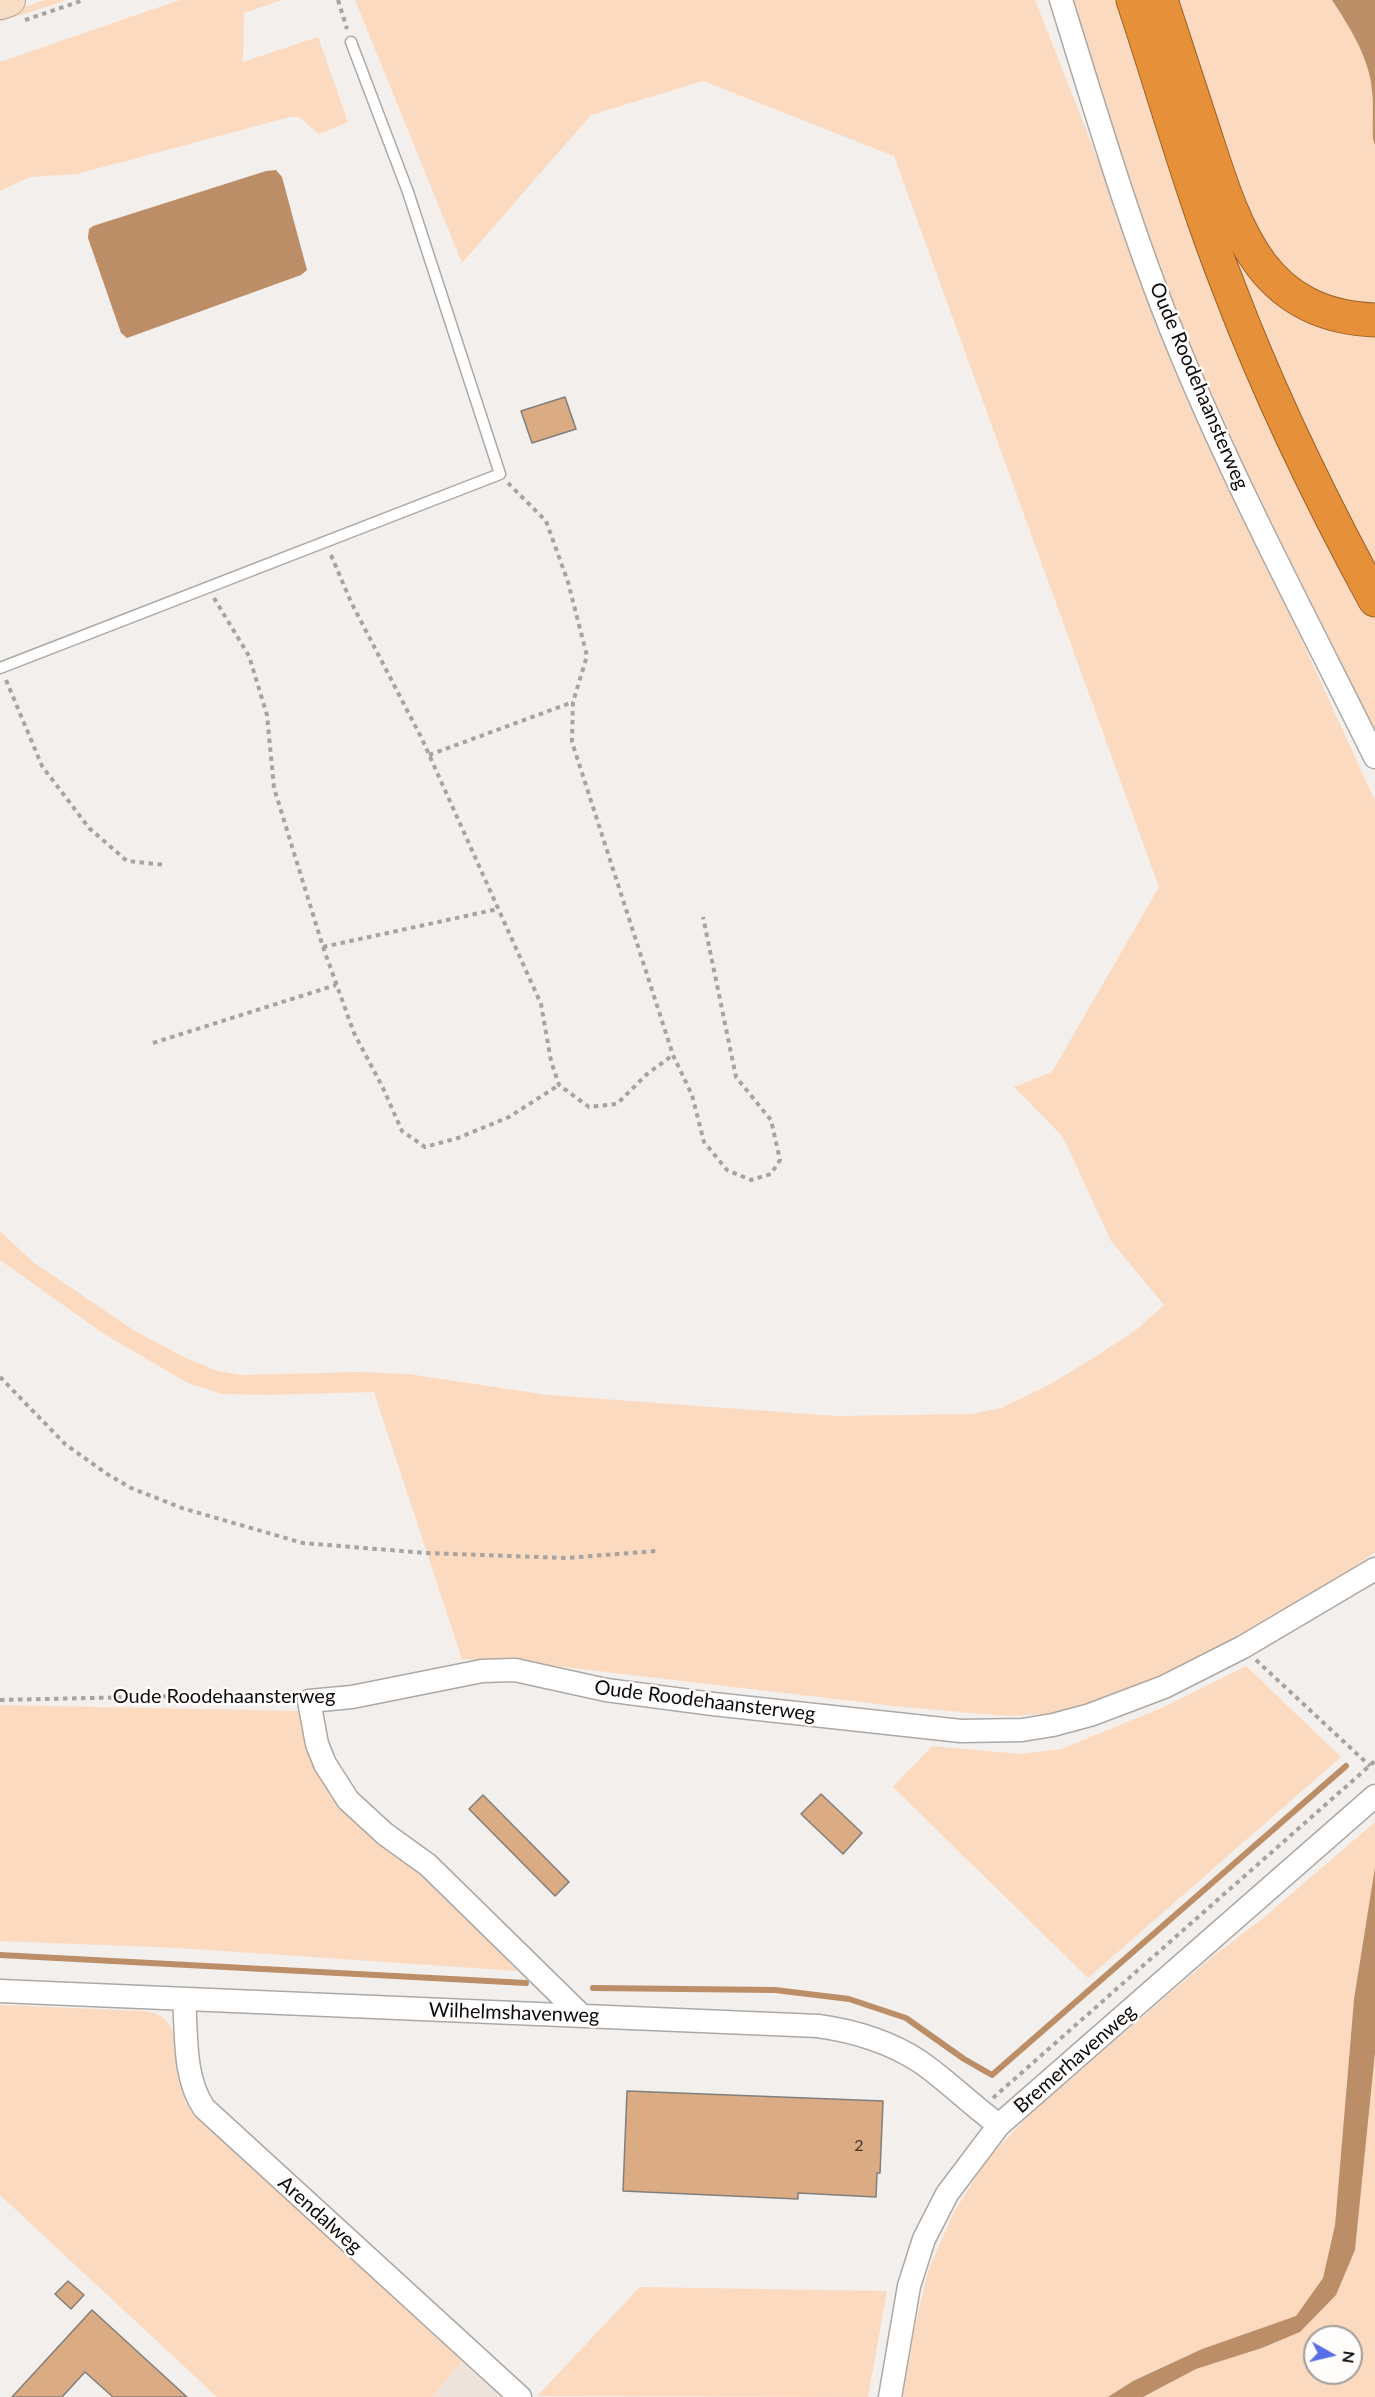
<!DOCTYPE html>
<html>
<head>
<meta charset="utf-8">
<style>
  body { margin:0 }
  #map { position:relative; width:1375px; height:2397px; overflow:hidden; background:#f3efec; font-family:Lato,sans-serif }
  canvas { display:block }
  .north { position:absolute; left:1303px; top:2325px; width:60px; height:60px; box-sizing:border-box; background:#fffdfc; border:2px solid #9e9d9c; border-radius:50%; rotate:98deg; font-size:16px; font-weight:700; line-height:24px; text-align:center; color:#0d0c0b }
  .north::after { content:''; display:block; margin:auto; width:21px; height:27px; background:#586fe6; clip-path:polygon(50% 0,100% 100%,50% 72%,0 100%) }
</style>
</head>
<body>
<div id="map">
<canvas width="1375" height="2397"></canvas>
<div class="north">N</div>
</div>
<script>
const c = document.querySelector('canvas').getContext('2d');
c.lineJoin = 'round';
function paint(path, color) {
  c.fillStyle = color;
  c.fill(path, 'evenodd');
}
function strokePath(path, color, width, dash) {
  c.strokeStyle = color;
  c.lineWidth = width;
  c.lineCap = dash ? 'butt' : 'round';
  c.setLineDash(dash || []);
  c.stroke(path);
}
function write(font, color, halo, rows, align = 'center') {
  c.font = font + ' Lato,sans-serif';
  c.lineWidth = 5;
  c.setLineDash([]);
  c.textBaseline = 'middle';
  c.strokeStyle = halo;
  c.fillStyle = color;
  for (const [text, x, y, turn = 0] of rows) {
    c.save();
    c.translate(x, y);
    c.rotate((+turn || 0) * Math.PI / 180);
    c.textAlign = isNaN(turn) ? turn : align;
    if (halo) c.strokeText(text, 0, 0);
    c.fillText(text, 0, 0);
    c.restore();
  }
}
paint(new Path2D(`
  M465,2359L505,2397H432Z`), '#ede3da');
paint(new Path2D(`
  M45,0H66L0,22V15Z
  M180,0H282L244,13L243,62L318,37L348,122L319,134L299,117H290L77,174L30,177L0,191V62Z
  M355,0H1035L1193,401L1375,801V1552L1336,1581L1254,1633L1166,1675L1059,1713L1007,1716L903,1707L539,1664L462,1659L374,1392L268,1395L222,1394L188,1383L104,1334L0,1260V1231L33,1262L135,1331L182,1356L217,1371L242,1375L359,1372L408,1374L548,1395L836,1416L972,1414L1001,1408L1049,1385L1098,1355L1136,1330L1164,1305L1111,1241L1063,1137L1014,1087L1052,1072L1159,887L894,156L703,81L591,115L462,263Z
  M1067,0H1124L1375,613V747L1307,608L1156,275Z
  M1153,0L1234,242L1375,334V583L1251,325Z
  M1170,0H1332C1349,26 1370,59 1372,91C1374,106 1372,123 1373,139L1375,145V314L1325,303L1262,249Z
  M1246,1666L1341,1757L1088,1978L893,1787L932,1746L1020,1754L1061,1749L1164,1707Z
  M0,1705L300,1711L308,1742L517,1971L180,1948L0,1941Z
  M1375,1822V1867L1354,1999L1335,2225L1323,2278L1296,2316L1202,2349L1133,2381L1108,2397H903L915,2326L928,2271L954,2212L986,2161L1028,2116L1212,1957L1262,1919Z
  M0,2005L144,2011C191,2017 172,2069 186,2103L465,2359L432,2397H217L0,2195Z
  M1375,2053V2397H1143L1196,2369L1262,2348L1300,2332L1355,2250ZM1315,2337H1351V2373H1315Z
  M640,2287L887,2291L868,2397L537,2396Z`), '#fcdabf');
paint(new Path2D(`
  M1332,0H1375V145L1373,139C1372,123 1374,106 1372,91C1370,59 1349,26 1332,0Z
  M276,170L282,177L307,270L301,275L127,338L121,333L88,238L89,229L93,226L266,171Z
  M1375,1867V2053L1355,2250L1336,2295L1300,2332L1262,2348L1196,2369L1143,2397H1108L1133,2381L1202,2349L1296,2316L1323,2278L1335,2225L1354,1999Z`), '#bc8e67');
strokePath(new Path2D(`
  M0,1955L526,1983
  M593,1988L775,1990L849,1999L906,2018L964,2059L992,2075L1346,1766`), '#bc8e67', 6);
const building = new Path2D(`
  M565,397L576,429L532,443L521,411Z
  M821,1794L862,1833L843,1854L801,1814Z
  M483,1795L569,1882L555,1896L469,1809Z
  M627,2091L883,2101L880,2173H877L876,2197L798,2193V2199L623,2191Z
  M68,2281L84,2295L71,2309L55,2294Z
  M92,2310L187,2397H113L85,2372L62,2397H12Z`);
paint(building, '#dbab83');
strokePath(building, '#827e7b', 1.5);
const lane = new Path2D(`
  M0,668L500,474L408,192L351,42`);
const street = new Path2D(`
  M1061,0C1098,118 1134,242 1182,356C1239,493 1309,624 1375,757
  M0,1991L818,2026C854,2031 888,2041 919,2061C947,2080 971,2105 999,2125
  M184,2000C187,2035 183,2077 204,2108L520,2397
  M582,2016L428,1865L385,1834L348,1800L325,1764L317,1744L309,1701L352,1697L482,1671L515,1670L606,1690L713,1704L961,1731L1022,1730L1053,1725L1090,1715L1164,1687L1243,1647L1375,1569
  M890,2397L909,2286L924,2239L947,2194L999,2125L1375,1796`);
const secondary = new Path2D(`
  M0,3L9,0`);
const highway = new Path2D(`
  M1133,0C1165,96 1192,194 1229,288C1270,396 1320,499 1375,600
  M1161,0C1176,45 1190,90 1205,135C1235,227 1260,316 1375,320`);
strokePath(lane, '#aca8a5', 13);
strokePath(street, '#aca8a5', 25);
strokePath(secondary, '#aca8a5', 34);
strokePath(highway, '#9a622a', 35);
strokePath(new Path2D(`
  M338,0L347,29
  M25,20L84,0
  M508,483L546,521L568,582L587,656L573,702L572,742L673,1055L692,1095L704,1142L727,1170L751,1180L771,1174L780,1160L771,1120L736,1077L703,917
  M331,555L351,602L422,739L541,1004L551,1061L559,1085L589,1107L617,1104L647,1074L673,1055
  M214,598L249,656L267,715L274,788L323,947L354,1033L383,1088L402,1131L425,1147L458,1138L509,1117L559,1085
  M6,680L42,766L89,828L127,861L166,865
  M429,755L573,702
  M323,947L498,909
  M153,1043L336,985
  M0,1377L65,1444L107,1474L131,1488L182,1508L303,1543L426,1553L566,1558L656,1551
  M1256,1660L1370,1766
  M0,1700L182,1696L290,1700
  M993,2098L1375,1761`), '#a6a3a1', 4, [4.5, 4.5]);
strokePath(lane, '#fff', 10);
strokePath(street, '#fff', 22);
strokePath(secondary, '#f8dec4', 32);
strokePath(highway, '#e6903a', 33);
write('16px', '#403429', null, [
  ["2",859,2146]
]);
write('20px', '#0d0c0b', '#fffdfc', [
  ["Oude Roodehaansterweg",1199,386,67],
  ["Oude Roodehaansterweg",224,1697],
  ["Oude Roodehaansterweg",705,1701,7],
  ["Wilhelmshavenweg",514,2013,2],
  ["Bremerhavenweg",1075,2059,-41],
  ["Arendalweg",320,2215,42]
]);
</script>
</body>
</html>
